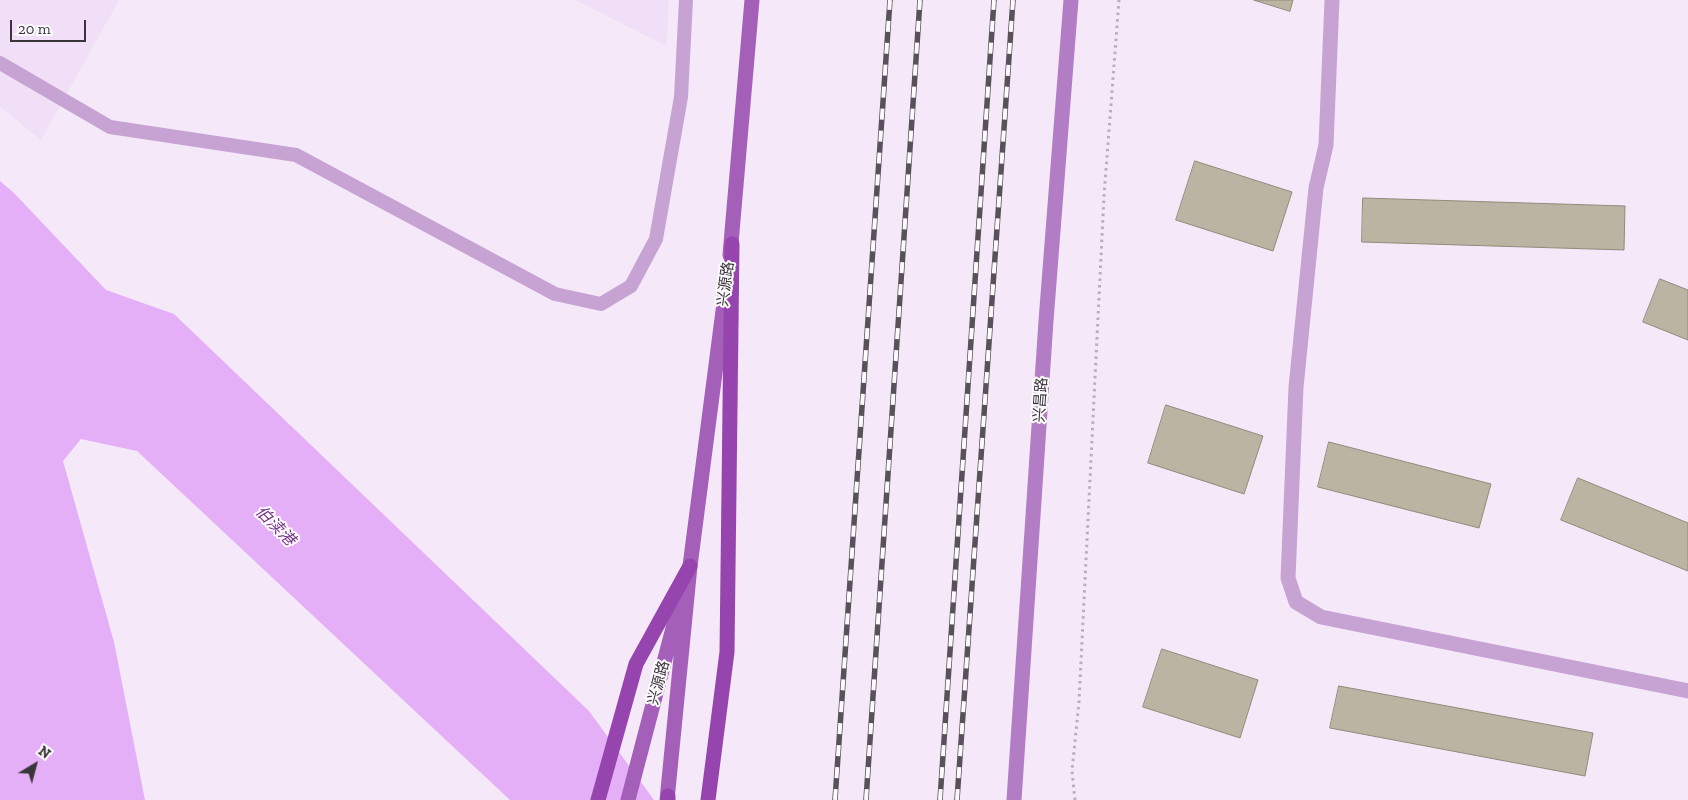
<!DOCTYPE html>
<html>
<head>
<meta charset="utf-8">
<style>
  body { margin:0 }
  #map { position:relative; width:1688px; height:800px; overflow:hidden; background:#f5e9f9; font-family:"Zilla Slab",serif }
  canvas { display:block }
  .north { position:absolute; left:10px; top:740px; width:50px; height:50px; -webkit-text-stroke:4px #fdfafd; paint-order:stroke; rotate:37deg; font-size:14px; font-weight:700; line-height:20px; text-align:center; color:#39353b }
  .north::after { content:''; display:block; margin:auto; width:18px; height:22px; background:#39353b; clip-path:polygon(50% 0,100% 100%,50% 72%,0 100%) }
  .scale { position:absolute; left:10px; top:20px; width:76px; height:22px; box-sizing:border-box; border:2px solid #39353b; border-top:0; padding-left:6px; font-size:15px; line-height:18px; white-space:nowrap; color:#39353b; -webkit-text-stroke:4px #fdfafd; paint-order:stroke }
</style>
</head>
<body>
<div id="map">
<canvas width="1688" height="800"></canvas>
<div class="north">N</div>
<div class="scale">20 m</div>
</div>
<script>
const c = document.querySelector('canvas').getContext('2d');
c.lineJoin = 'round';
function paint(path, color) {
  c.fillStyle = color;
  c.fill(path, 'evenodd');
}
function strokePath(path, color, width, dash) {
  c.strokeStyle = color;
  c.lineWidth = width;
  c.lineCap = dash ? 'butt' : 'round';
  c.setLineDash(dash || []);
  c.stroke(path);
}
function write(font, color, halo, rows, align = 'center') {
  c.font = font + ' "Zilla Slab","Noto Sans SC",serif';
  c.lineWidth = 4;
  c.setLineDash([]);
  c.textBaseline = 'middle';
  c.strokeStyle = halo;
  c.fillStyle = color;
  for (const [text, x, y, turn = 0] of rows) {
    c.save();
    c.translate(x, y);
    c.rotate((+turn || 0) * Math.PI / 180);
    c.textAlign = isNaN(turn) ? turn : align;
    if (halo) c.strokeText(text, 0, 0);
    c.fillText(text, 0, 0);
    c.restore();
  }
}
paint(new Path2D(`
  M0,0H119L41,140L0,107Z
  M575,0H669L666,46Z`), '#f0dff6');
paint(new Path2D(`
  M0,181L14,193L106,290L174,314L589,711L654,800H510L137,451L81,439L63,461L114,642L145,800H0Z`), '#e5aff7');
const building = new Path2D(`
  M1254,0H1293L1290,11Z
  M1195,161L1292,192L1273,251L1176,220Z
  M1363,198L1625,206L1624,250L1362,242Z
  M1660,279L1688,290V340L1643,322Z
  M1166,405L1263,436L1244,494L1148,463Z
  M1329,442L1491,484L1479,528L1318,487Z
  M1578,478L1688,523V571L1561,520Z
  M1162,649L1258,680L1240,738L1143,707Z
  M1339,686L1593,733L1585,776L1330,728Z`);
paint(building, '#bbb4a3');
strokePath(building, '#918a7a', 1);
strokePath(new Path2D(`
  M1075,800L1072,771L1079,702L1104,196L1119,0`), '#b8aebb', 3, [2.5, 4]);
strokePath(new Path2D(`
  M0,63L110,127L296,155L555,294L601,304L631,286L656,239L681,97L686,0`), '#c7a3d4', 14);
strokePath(new Path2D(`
  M1332,0L1326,145L1316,188L1296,387L1288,578L1296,602L1321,617L1688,691`), '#c7a3d4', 15);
strokePath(new Path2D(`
  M1014,800L1046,321L1071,0`), '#b37dc5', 15);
strokePath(new Path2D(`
  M730,255L752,0
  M628,800L678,609
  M667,800L690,566L727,280`), '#a460b9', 15);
strokePath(new Path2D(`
  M598,800L636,664L690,566
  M668,800V796
  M708,800L727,652L732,244`), '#9645af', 15);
const rail = new Path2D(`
  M835,800L890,0
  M866,800L920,0
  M940,800L994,0
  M957,800L1013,0`);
strokePath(rail, '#575259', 5.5);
strokePath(rail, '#fdfafd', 4, [11]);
write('15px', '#39353b', '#fdfafd', [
  ["兴源路",726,284,-82],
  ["兴昌路",1041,400,-86],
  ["兴源路",659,683,-75]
]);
write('italic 16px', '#743388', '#fdfafd', [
  ["伯渎港",275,526,45]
]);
</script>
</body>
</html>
